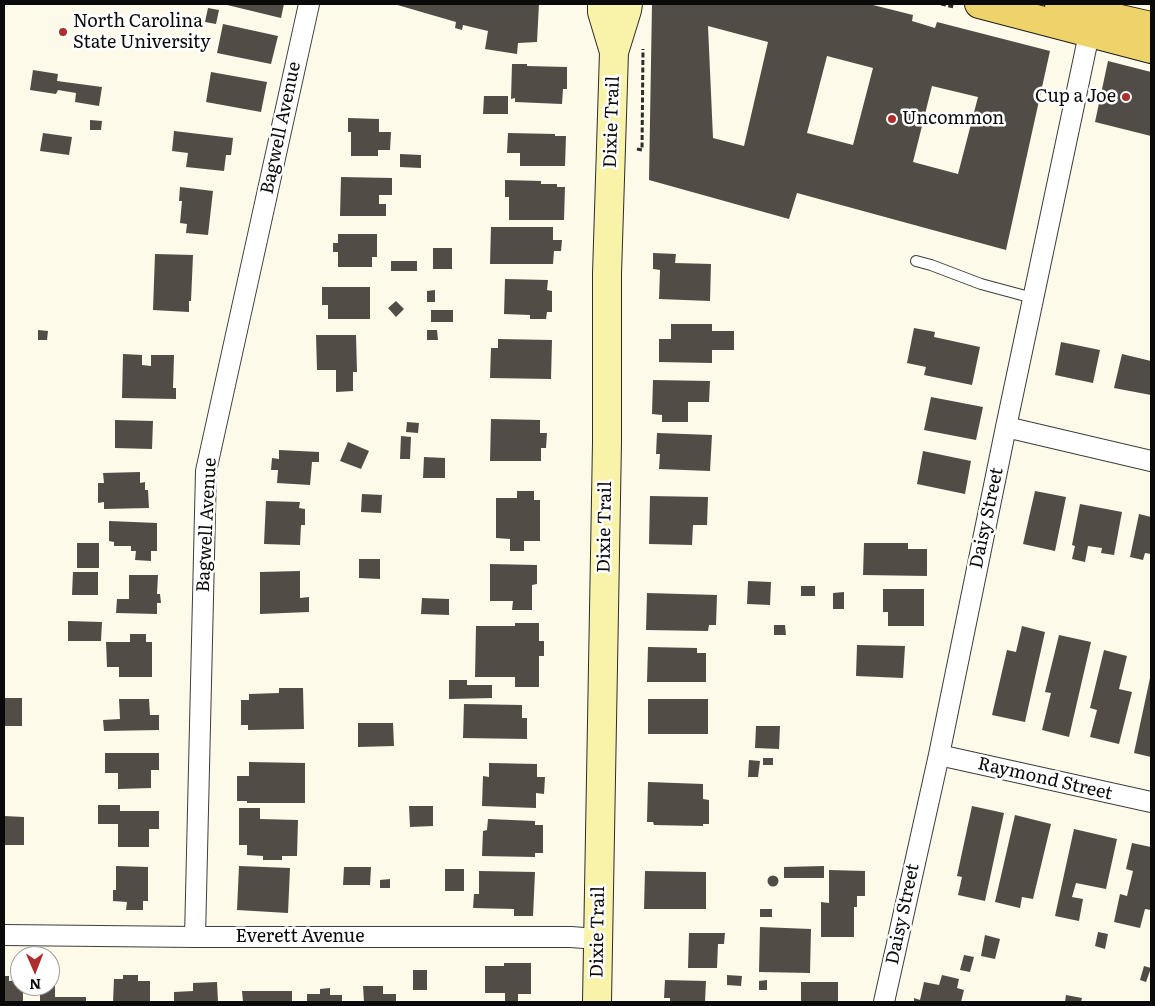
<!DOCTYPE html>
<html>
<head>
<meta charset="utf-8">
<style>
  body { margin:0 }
  #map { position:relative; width:1155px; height:1006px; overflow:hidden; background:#fdfae9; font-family:Literata,serif }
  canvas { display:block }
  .frame { position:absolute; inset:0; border:5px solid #0a0a0a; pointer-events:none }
  .north { position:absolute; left:10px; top:946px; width:50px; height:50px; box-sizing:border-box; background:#fff; border:1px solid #9d9d9d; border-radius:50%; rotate:179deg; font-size:14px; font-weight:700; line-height:20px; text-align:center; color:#0a0a0a }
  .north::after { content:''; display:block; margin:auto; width:18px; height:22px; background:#ae2e2f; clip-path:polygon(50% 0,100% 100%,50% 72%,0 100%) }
</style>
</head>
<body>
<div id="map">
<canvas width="1155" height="1006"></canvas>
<div class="frame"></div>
<div class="north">N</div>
</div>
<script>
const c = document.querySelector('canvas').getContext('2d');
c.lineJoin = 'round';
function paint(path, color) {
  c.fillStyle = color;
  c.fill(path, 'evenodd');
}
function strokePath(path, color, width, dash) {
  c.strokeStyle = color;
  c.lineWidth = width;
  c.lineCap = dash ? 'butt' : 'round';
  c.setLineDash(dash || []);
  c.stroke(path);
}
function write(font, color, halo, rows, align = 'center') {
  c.font = font + ' Literata,serif';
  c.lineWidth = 5;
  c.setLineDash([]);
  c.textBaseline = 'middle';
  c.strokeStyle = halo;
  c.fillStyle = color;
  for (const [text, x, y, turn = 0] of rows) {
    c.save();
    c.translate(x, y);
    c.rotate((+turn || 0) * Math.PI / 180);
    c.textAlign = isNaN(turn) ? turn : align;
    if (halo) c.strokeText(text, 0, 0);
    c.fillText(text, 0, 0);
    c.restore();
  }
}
paint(new Path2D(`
  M223,4H284L281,18Z
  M394,4H539L537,42L518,43L517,54L485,49L488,31L463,25L462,30L455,28L456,22Z
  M652,4H869L913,15L912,21L935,28L937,22L1050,51L1006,250L797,193L789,219L649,180ZM708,26L768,42L744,146L713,138ZM827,56L873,68L853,145L807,133ZM932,86L978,97L958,174L913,162Z
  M208,8L219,10L216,24L205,22Z
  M223,24L278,36L271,64L217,53Z
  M1108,61L1151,72V136L1095,122Z
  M512,64H527V66L567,67V89H563L562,104L515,102V98L511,99Z
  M33,70L58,74L57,81L102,87L99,106L75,102L76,93L58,90L56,94L30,90Z
  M211,72L267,82L261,112L206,102Z
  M484,96H508V114H483Z
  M348,118L379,119V132H391L390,150H378V156H351V132H348Z
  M90,120L102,121L101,130H90Z
  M174,131L233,138L231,155H226L224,171L186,167L188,153L172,151Z
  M43,133L72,137L69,155L40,151Z
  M508,133L555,134V136H566L565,166H520V153H507Z
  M400,154L421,155V168L400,167Z
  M341,177L392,178V195H379V204H386V216H340Z
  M505,180L541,181V184H557V187H565L564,220H509V197H505Z
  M180,187L213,191L208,235L186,233L187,224L180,223L182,201H179Z
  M491,227H553V240H562L561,251H554L553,264H490Z
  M338,234H377V257H372V267H338V252H333V243H338Z
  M433,248H452V269H433Z
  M653,253L676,254L675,263L711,264L710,301L659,299L660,270L653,269Z
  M155,254L193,255L191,301H189V312L153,310Z
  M391,261H417V271H391Z
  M505,279L548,280L547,290L552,291V312H547L546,319H530V315L504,314Z
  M322,287H370V319H328V305H322Z
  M435,290V302H427V291Z
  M396,301L404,309L396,317L388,308Z
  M431,310H453V322H431Z
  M671,324H712V331H734V350H712V363L659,362V339H671Z
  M914,328L935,332L934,337L980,347L972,385L924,375L926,367L907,363Z
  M38,330L48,331L47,340H38Z
  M427,330H437L438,340H427Z
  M316,335H356L357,372H353V391L336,392V370H317Z
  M498,339L552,340L551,379L490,378L491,348H498Z
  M1061,342L1100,350L1093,383L1055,375Z
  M123,354L142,355V365L151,366V355H174L173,388H176V399L122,398Z
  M1122,354L1151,361V395L1114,388Z
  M653,380L710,381L709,402H688V422H662V415L652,414Z
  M931,397L983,407L976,440L924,430Z
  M491,419L540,420V433H547L546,448H541V461H490Z
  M115,420L153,421L152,449L115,448Z
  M407,422L419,423L418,433L406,432Z
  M657,433L712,435L710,471L659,469L660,454H656Z
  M401,436L411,437L410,459H400Z
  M348,442L369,451L361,469L340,461Z
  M279,450L319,452V462H312L310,485L277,483L278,470H271L272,458L279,459Z
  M923,451L971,461L965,494L917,484Z
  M424,457L445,458V478H423Z
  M140,472V483L145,482V490H148L149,508L104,509V502L98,503V483H104L103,473Z
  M517,491H534V500H540V541H524V551H510V539L496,538V498H517Z
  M1035,491L1066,497L1055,551L1023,544Z
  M362,494L382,495L381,513L361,512Z
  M650,496L708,497L707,525H693L692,545L649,544Z
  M266,501L300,502L299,508L305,509V525H301L300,545L264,544Z
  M1080,504L1122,512L1114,555L1101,553L1102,548L1088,546L1085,562L1072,559L1075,546L1072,545Z
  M1139,514L1151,517V554L1145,553L1143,560L1130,557Z
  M109,521L157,523V551H151V561L135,560L136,551H131V546H114V542L109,541Z
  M77,543H99V568H77Z
  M864,543H908V549H927V576L863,575Z
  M359,559H380V579L359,578Z
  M490,564L537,565V584L532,585V610H512L513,601H490Z
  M300,571V598L309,597V612L260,614V572Z
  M73,572H98V595H72Z
  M129,575H158L157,594H160L161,603H157V614L116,613L117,599H129Z
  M748,581L771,582L770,605L747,604Z
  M801,586H815V596H801Z
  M883,589H924V626H888V612H883Z
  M844,592V609H833V593Z
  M647,593L717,595L716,625H709L708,631L646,630Z
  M422,598L449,599V615L421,614Z
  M68,621L102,622L101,641H68Z
  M515,623H539V641H544V656H539V687H515V677H475L476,626H515Z
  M774,625H785L786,635H774Z
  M1022,626L1045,632L1025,722L992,715L1007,650L1016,652Z
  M130,634H146V642H152V677H119V667H107L106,642H130Z
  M1059,635L1091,642L1069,737L1042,730L1051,693L1045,692Z
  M857,645L905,646L903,678L856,676Z
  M648,647L697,648V653H706V682H647Z
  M1104,650L1127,656L1119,689L1132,692L1119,744L1090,737L1097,710L1090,708Z
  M1150,678H1151V757L1134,753Z
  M449,680H467V685H492V698L449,699Z
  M279,688H303L304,729L248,730V725H241V700H249V694L279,693Z
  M4,698H22V726H4Z
  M119,699H149L150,715H159V730L104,731L103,720L120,719Z
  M648,699H708V734H648Z
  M464,704L522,705V718H527V739L463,738Z
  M358,723H393L394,746L358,747Z
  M756,726H780L779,749L755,748Z
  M105,753H159V770H151V788L118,789V773H105Z
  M763,758H773V765H763Z
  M749,760L760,761L758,777H748Z
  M249,762L305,763V803H247V801H237V776H249Z
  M489,763L537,764V777H545L544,794L536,793V808L482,806L483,776L489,777Z
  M648,782L703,784V799L709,800V824H703V826L654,825L653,822H647Z
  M98,805H120V811H159V829H149V847H118V824H98Z
  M409,806H433V826L410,827Z
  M972,806L1004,813L985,901L958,895L962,877L957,876Z
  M239,808H260V819L298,820L297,856H282V860H263V856L247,855V845H239Z
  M1015,815L1051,824L1033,899L1022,897L1020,908L995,902Z
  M4,816L24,817V845H4Z
  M488,819L535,821V825H543V853H535V857L482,856L483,831L487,830Z
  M1074,829L1117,839L1106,889L1076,883L1072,897L1083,899L1079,921L1055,916Z
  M1132,843L1151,847V910L1145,909L1140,928L1114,922L1120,894L1127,896L1133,871L1126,869Z
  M116,866L148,867V901H143V910H126L127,902L113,901V890H116Z
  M239,866L290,868L288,913L237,910Z
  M824,866V878H784V867Z
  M344,867H371L370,885H343Z
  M445,869H464V891H445Z
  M829,870L865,871V896H857V907H854V937H821V902L829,903Z
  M479,871L535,872L533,916H514V909L473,908L474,894H479Z
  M645,871L706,872V909H644Z
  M767.5 881a5.5 5.5 0 1 1 11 0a5.5 5.5 0 1 1-11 0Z
  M390,879V888H380V880Z
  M760,909H772V917H760Z
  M760,927L811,929L810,973L759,972Z
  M1098,932L1108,934L1105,949L1095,946Z
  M689,933H725L724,944H718L717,968H688Z
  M985,935L1000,939L995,959L981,956Z
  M964,955L974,957L970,972L960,970Z
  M504,963H531V994H518V1002H505V993H485V966H504Z
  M1144,966L1151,968L1146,982L1140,980Z
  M413,970H427V990H413Z
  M123,975H138V981H150V1002H113L114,979H123Z
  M727,975L742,976L741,986L727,985Z
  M942,975L959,979L957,988L964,990L961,1002H914V998L920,1000L924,982L939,985Z
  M4,976H9V981L20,980V986H23V1002H4Z
  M50,976H55V997H86V1002H40V986H50Z
  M665,980L706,981L705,1002H670V998H664Z
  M767,980V990H759V981Z
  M217,982L218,1002H174V992L193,991V983Z
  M801,982H838V1002H801Z
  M363,986H383V994H396V1002H364Z
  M330,988V995H342V1002H307V994H320V989Z
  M242,991H292V1002H243Z
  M1066,995L1082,998L1081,1002H1065Z`), '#524c47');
const lane = new Path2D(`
  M916,261L931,265L981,284L1033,298`);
const street = new Path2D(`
  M1006,427L1151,461
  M939,755L1151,802
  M4,935L195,937H571L597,939
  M195,937L206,471L309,4
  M884,1002L939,755L1006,427L1089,34`);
const secondary = new Path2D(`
  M602,4V12L614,52
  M597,1002L607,442V274L614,52L627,10L628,4`);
const primary = new Path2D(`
  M979,4L1151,49
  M1059,4L1094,13L1151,26`);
strokePath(lane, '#3d3d3d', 12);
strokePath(street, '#3d3d3d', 22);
strokePath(secondary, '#2c2c2c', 30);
strokePath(primary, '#1b1b1b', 30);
strokePath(new Path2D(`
  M941,4L954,7
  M637,149L642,150L643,49`), '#2c2c2c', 3, [5, 2.5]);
strokePath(lane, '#fff', 10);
strokePath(street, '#fff', 20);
strokePath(secondary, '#f8f3a9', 28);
strokePath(primary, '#edd369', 28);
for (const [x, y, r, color] of [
  [63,32,5,"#ae2e2f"],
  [1126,97,5,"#ae2e2f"],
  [892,119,5,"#ae2e2f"]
]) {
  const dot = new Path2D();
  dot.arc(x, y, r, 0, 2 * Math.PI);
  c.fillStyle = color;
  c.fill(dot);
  strokePath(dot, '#fff', 2);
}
write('18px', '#0a0a0a', '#fff', [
  ["North Carolina",73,22],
  ["State University",73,43],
  ["Cup a Joe",1116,97,"right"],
  ["Uncommon",902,119]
], 'left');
write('18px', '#0a0a0a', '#fff', [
  ["Dixie Trail",612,122,-88],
  ["Bagwell Avenue",281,128,-78],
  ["Daisy Street",987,518,-78],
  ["Bagwell Avenue",207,525,-87],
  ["Dixie Trail",605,527,-89],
  ["Raymond Street",1045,779,13],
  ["Daisy Street",903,914,-78],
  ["Dixie Trail",598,932,-89],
  ["Everett Avenue",300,937]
]);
</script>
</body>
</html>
